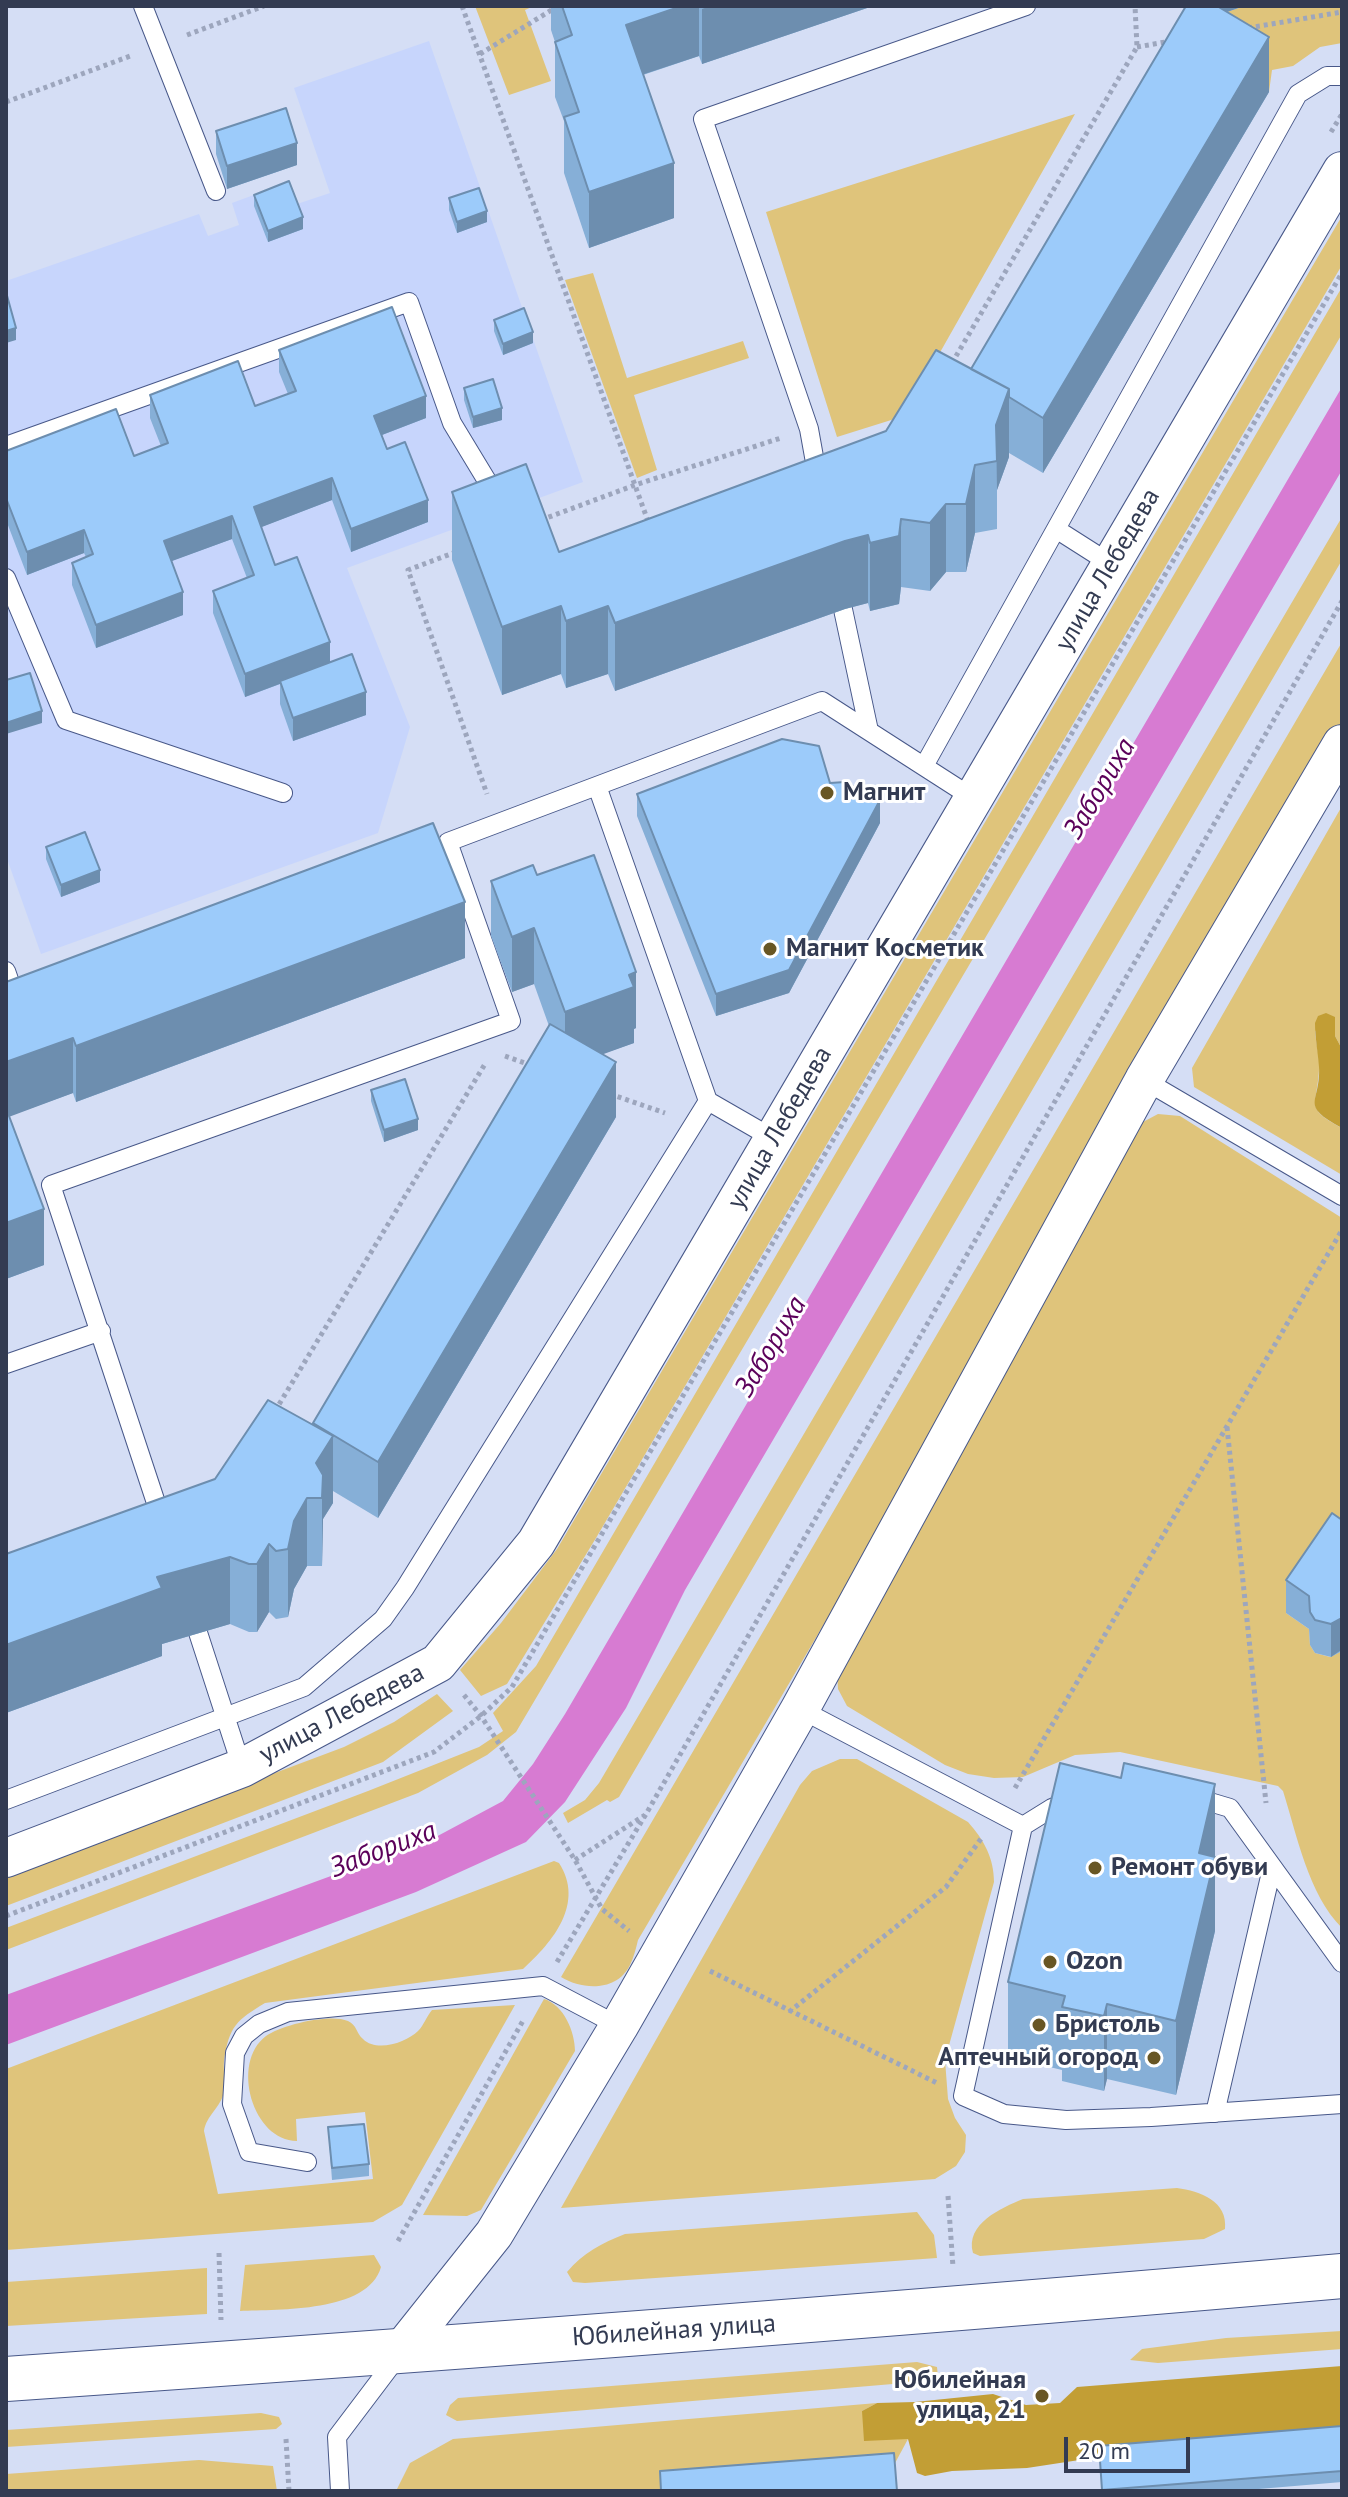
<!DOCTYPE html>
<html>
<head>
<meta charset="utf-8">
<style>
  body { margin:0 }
  #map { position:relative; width:1348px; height:2497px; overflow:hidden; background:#d5def5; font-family:"PT Sans",sans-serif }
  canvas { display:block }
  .frame { position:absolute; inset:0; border:8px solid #333b52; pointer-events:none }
  .scale { position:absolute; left:1064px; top:2437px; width:126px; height:36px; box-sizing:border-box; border:4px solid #333b52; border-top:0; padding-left:10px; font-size:24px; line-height:28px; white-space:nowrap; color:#333b52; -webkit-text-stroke:6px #fff; paint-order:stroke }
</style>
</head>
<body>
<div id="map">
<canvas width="1348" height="2497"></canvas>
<div class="frame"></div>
<div class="scale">20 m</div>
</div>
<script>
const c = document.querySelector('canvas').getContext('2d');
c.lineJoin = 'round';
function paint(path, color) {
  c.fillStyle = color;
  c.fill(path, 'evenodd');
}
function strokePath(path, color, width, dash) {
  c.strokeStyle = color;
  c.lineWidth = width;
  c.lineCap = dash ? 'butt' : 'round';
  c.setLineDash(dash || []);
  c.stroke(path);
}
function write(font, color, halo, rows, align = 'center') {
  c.font = font + ' "PT Sans",sans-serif';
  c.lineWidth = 6;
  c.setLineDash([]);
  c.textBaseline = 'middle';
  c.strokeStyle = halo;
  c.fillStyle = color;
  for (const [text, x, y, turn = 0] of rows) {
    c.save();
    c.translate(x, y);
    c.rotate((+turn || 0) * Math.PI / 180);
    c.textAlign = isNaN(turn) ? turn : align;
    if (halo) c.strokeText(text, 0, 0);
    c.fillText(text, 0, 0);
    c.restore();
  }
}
paint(new Path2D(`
  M429,41L583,482L347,568L410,727L378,833L41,954L6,856V281L199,214L208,236L239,225L232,203L289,182L297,204L330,193L294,88Z`), '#c7d5fc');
paint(new Path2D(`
  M475,6H534L525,10L551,81L509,95Z
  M1244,6H1342V43L1320,47L1293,66L1272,70L1269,92L1194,48L1198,22Z
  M1075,114L904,416L837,437L766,212Z
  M1342,216V265L596,1538L507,1684L481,1696L460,1670L501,1623L557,1549Z
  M593,273L627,378L743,341L749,358L634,395L657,470L637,478L565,280Z
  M1342,287V334L516,1732L487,1755L418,1793L6,1950V1928L368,1791L479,1747L503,1731L493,1713L536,1666Z
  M1342,517V560L619,1797L610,1802L607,1800L568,1823L563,1813L585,1800L599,1783Z
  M1342,642V744L638,1940C636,1948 634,1957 630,1965C617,1992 582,1990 561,1977Z
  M1342,806V1049L1335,1036L1334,1017L1315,1031C1316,1044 1320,1058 1319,1070C1317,1106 1304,1108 1342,1128V1175L1194,1087L1192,1068Z
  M1158,1114L1180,1116L1342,1218V1553L1286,1613L1309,1629L1310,1645L1315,1653L1330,1657L1342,1651V1928C1308,1894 1297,1835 1283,1791L1278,1786L1120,1752L1075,1755L1023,1777L994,1778L968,1774L945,1765L847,1706L838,1689L837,1670L1143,1122Z
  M437,1694L453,1711L383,1762L6,1906V1874L344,1747L394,1722Z
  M840,1759H857L968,1822C984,1840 994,1858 994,1882L945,2060L948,2099L955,2118L966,2135L965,2152L956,2166L935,2179L561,2208L800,1785L812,1771Z
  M554,1861L559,1863C585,1903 553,1942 523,1969L265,2003C237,2020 229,2026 224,2061C223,2071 226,2082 224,2092C221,2107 206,2116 204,2131L218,2194L373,2179L365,2112L296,2119L297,2141C253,2141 230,2063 266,2036C281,2025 330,2013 348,2021C357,2025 356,2033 363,2039C377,2053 407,2042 418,2031C424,2025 426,2017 432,2010L515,2005L402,2205L373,2222L6,2250V2069Z
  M544,1999C564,2005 575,2032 575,2051L481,2210L467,2216L423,2215Z
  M1177,2188C1200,2191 1228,2201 1225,2229L1204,2239L980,2256L973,2253C965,2224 1001,2208 1023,2199Z
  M917,2212L934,2235L937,2258L585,2283L573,2282L567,2272C583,2253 602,2243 625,2234Z
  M374,2255L381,2267C368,2313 279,2309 240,2311L245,2265Z
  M207,2268V2314L6,2326V2282Z
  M1342,2331V2349L1158,2363L1130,2360L1142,2349L1226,2338Z
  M917,2362L937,2367L938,2377L928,2381L457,2421L446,2415L450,2405L458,2398Z
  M877,2403L862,2411L908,2439L894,2465L661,2482V2491H396L410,2463L453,2439Z
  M261,2413L279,2417L282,2424L276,2429L6,2447V2430Z
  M199,2460L273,2466L277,2491H6V2474Z`), '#dfc47b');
paint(new Path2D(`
  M1326,1013L1335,1017V1036L1342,1049V1128C1298,1104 1321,1104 1319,1067C1318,1052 1315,1038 1315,1023L1318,1016Z
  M1342,2366V2438L1099,2457L1027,2468L952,2471L925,2476L917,2473L908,2439L864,2441L862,2411L877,2403L915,2402L993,2394L1026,2405L1060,2403L1077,2387Z`), '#c29e35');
paint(new Path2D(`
  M1342,387V470L685,1590L626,1708L565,1802L526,1842L416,1892L6,2045V1995L432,1839L503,1801L533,1764L565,1714Z`), '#d77bd2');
const service = new Path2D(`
  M143,6L216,191
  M6,446L409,302L452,423L498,499
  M818,479L809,429L703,119L1026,6
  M1056,529L1111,564
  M6,578L66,720L283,793
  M838,586L869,731
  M924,766L1298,94L1327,76H1342
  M597,786L708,1101
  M6,971L14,994L6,996
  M1144,1080L1342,1196
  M6,1364L101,1331
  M162,1521L51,1185L511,1021L448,842L822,701L973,798
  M191,1611L242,1768
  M800,1709L1023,1826
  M1193,1797L1230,1808L1342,1963
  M6,1800L304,1687L383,1619L405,1588L708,1101L774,1139
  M1071,1800L1052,1808L1023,1826L963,2096L1004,2114L1066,2120L1151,2117L1342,2104
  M1215,2113L1272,1868
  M307,2162L249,2152L232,2104L235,2053L244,2036L259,2024L288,2012L543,1986L619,2026
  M340,2491L337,2437L399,2355`);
const minor = new Path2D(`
  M6,1858L242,1768L438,1663L536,1543L1342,171
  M400,2352L494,2234L619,2026L800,1709L1144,1080L1342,744`);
const secondary = new Path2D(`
  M6,2379C452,2348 897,2315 1342,2276`);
strokePath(service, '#485889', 20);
strokePath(minor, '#485889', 40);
strokePath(secondary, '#485889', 46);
strokePath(new Path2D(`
  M462,6L649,524
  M1248,28L1342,12
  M187,35L264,6
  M1137,47L1171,41
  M480,54L558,6
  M6,102L133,55
  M1331,132L1342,114
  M952,363L1137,47L1135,6
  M541,520L635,485L781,438
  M456,552L408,570L487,794
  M505,1056L533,1066
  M610,1094L665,1113
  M275,1411L485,1064
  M1227,1427L1266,1803
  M464,1695L481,1716L575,1860L602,1909L629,1931
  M1015,1788L1342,1230
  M575,1860L645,1815
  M6,1916L434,1752L481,1716L512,1687L1342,273
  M557,1962L646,1814L1342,601
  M710,1971L937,2083
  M789,2012L946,1887L983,1836
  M948,2196L953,2267
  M398,2241L524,2019
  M219,2253L221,2320
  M286,2439L289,2491`), '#9da6bd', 5, [4, 4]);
strokePath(service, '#fff', 18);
strokePath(minor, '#fff', 38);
strokePath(secondary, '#fff', 44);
paint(new Path2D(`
  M551,6H873L702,64L699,56L643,75L674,218L589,248L564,173V121L555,97V42L551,30Z
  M1186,6H1244L1227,12L1269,92L1043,473L1009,453V457L997,490V529L975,533L966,572H946L930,591L901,587L899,604L870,611L868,603L845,609L615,691L608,674L566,688L561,674L502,695L452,560V492L559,552L886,431L971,369Z
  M216,131L297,165L227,189L216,154Z
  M254,195L303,229L268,242L254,206Z
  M449,198L487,222L457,233L449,210Z
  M494,320L533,343L503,355L494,331Z
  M279,350L426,418L382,435L387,449L428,522L351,552L332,500L261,527L275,565L330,663L366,715L293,741L280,704V684L245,697L213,613V591L247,578L232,539L171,561L183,615L96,648L72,585V563L86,557L84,553L27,575L6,520V451L134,456L161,446L150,418V395L255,406L288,394L279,372Z
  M464,388L502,420L473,428L464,400Z
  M830,783L880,823L789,993L716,1016L637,816V794Z
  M46,847L100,882L61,897L46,859Z
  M537,875L636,1028L634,1029V1043L602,1054L616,1117L378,1518L333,1491V1503L323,1519L322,1566H307L294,1589L288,1617L276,1619L269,1612L257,1632H249L230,1624L162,1644V1656L6,1713V1554L215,1479L313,1424L549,1026L534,984L512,992L491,936V881Z
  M465,958L76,1102L73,1093L9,1116L44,1265L6,1279V982Z
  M371,1090L418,1130L384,1142L371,1101Z
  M1342,1520V1651L1331,1657L1315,1653L1310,1645L1309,1629L1286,1613V1580Z
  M1121,1778L1215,1784V1931L1176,2095L1107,2079L1104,2091L1062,2081V2070L1008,2057V1982Z
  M328,2127L369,2164V2176L332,2180Z
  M1342,2426V2482L1235,2491H1102L1099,2446Z`), '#86afd7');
paint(new Path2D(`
  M682,6H699V56L626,80V25Z
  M710,6H873L702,64V9Z
  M1198,6H1244L1198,22Z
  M1269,37V92L1043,473V418Z
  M297,143V165L227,189V166Z
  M674,163V218L589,248V192Z
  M487,211V222L457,233V222Z
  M303,217V229L268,242V231Z
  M16,328V340L6,343V331Z
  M533,332V343L503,355V344Z
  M1009,389V457L997,490L996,425Z
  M426,396V418L374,438V416Z
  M502,408V420L473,428V417Z
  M975,465V533L966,572V504Z
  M332,478V500L254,530V507Z
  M428,500V522L351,552V529Z
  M946,504V572L930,591V523Z
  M232,516V539L164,564V541Z
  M901,519V587L899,604L870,611V543Z
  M84,530V553L27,575V552Z
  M868,535V603L845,609L615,691V623L845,541Z
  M183,592V615L96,648V625Z
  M561,606V674L502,695V627Z
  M608,606V674L566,688V621Z
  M330,642V665L245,697V674Z
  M366,692V715L293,741V718Z
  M42,711V723L6,734V723Z
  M880,800V823L789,993L716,1016V994Z
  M100,870V882L61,897V885Z
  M465,902V958L76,1102V1046Z
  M534,928V984L512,992V937Z
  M636,972V1028L634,1029V1043L565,1068V1012Z
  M73,1038V1093L6,1118V1062Z
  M616,1062V1117L378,1518V1462Z
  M418,1119V1130L384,1142V1130Z
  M44,1209V1265L6,1279V1223Z
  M333,1436V1503L323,1519L322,1566V1498L316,1463Z
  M307,1498V1566L294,1589L288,1617V1549L294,1521Z
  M269,1544V1612L257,1632V1564Z
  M230,1557V1624L162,1644V1656L6,1713V1645L157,1577Z
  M1341,1618V1650L1331,1657V1624Z
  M1215,1784V1931L1176,2095V2021L1199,1853Z
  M1107,2004V2079L1104,2091V2016Z`), '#6d8eaf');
const building = new Path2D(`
  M562,6H682L626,25L674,163L589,192L564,117L579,112L555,42L572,35Z
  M1186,6H1217L1269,37L1043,418L1009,397V389L971,369Z
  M286,108L297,143L227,166L216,131Z
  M289,181L303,217L268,231L254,195Z
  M479,188L487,211L457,222L449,198Z
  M6,292L16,328L6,331Z
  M392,307L426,396L374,416L387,449L405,442L428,500L351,529L332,478L254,507L275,565L297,557L330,642L245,674L213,591L254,575L232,516L164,541L183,592L96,625L72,563L93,554L84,530L27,552L6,498V451L116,409L134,456L168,443L150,395L238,361L255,406L296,391L279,350Z
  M524,308L533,332L503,344L494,320Z
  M936,350L1009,389L996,425L997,461L975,465L966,504H946L930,523L901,519L899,536L870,543L868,535L845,541L615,623L608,606L566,621L561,606L502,627L452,492L526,464L559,552L886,431Z
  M493,379L502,408L473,417L464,388Z
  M352,654L366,692L293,718L280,681Z
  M30,673L42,711L6,723V680Z
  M782,739L819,746L830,783L845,782L880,800L789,970L716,994L637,794Z
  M433,823L465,902L76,1046L73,1038L6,1062V982Z
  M85,832L100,870L61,885L46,847Z
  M594,855L636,972L629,975L634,987L565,1012L534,928L512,937L491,881L533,865L537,875Z
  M550,1024L616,1062L378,1462L313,1423Z
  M405,1079L418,1119L384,1130L371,1090Z
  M6,1108L44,1209L6,1223Z
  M268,1400L333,1436L316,1463L323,1475L322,1498H307L294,1521L288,1549L276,1551L269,1544L257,1564H249L230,1557L157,1577L162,1588L6,1645V1554L215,1479Z
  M1332,1513L1342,1520V1618L1331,1624L1315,1620L1310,1612L1309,1596L1286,1580Z
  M1060,1763L1121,1778L1124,1763L1215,1784L1199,1853L1215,1857L1176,2021L1107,2004L1104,2016L1062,2007L1065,1996L1008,1982Z
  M364,2124L369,2164L332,2168L328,2127Z
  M1342,2426V2471L1102,2490L1099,2446Z
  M894,2453L897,2491H661L660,2471Z`);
paint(building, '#9ccbfa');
strokePath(building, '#6d8eaf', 2);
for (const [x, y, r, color] of [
  [827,793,8,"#685624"],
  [770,949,8,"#685624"],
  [1095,1868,8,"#685624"],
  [1050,1962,8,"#685624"],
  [1039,2025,8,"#685624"],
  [1154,2058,8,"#685624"],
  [1042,2396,8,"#685624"]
]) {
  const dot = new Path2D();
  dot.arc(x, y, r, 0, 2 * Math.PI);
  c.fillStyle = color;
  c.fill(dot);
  strokePath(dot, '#fff', 3);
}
write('26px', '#333b52', '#fff', [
  ["улица Лебедева",1108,570,-60],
  ["улица Лебедева",780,1128,-60],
  ["улица Лебедева",342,1714,-28],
  ["Юбилейная улица",674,2331,-4]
]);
write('bold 26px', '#333b52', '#fff', [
  ["Магнит",843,793],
  ["Магнит Косметик",786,949],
  ["Ремонт обуви",1111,1868],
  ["Ozon",1066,1962],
  ["Бристоль",1055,2025],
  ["Аптечный огород",1138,2058,"right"],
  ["Юбилейная",1026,2381,"right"],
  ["улица, 21",1026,2411,"right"]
], 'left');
write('italic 28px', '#5b015a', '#fff', [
  ["Забориха",1100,789,-59],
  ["Забориха",771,1347,-59],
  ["Забориха",383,1850,-21]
]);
</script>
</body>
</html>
